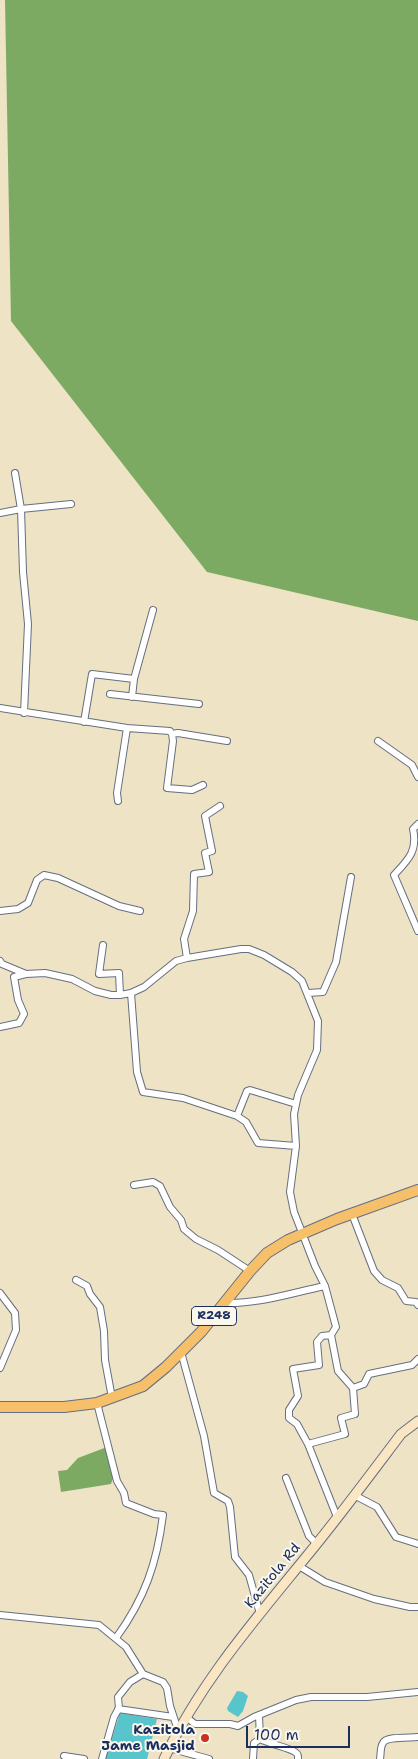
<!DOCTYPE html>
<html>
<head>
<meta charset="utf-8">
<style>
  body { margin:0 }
  #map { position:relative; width:418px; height:1759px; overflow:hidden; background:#eee3c4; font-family:"Shantell Sans",sans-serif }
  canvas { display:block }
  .scale { position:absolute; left:246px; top:1726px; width:104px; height:22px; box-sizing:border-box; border:2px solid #1b2f5e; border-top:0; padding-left:6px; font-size:15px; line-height:18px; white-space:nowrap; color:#1b2f5e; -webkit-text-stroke:4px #fbf7ec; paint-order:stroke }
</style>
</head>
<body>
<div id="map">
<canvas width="418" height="1759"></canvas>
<div class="scale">100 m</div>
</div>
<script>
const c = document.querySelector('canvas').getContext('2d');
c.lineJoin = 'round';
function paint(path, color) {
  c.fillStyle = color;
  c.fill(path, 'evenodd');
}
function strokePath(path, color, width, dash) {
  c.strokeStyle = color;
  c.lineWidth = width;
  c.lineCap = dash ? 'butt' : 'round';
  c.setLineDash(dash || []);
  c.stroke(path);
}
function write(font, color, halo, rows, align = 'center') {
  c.font = font + ' "Shantell Sans",sans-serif';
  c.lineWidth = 4;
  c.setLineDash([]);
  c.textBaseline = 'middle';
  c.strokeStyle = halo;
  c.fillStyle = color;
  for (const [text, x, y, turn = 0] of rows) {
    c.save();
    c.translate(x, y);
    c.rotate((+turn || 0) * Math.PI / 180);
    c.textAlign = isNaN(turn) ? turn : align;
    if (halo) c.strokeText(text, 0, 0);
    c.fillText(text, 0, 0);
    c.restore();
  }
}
paint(new Path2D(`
  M5,0H418V621L207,572L11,321Z
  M107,1447L113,1478L111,1484L61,1492L58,1471L67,1470L78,1458Z`), '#7caa63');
paint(new Path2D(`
  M237,1691L243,1692L248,1696L243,1711L238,1717L228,1711L227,1708Z
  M120,1713L157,1719L147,1759H105Z`), '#57c5cb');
const street = new Path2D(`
  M15,473L21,509L23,572L28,624L24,713
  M0,513L21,509L71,504
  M110,694L199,704
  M132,697L134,679L153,610
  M0,708L127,728L170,731L172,734L178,733L227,741
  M84,722L92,674L134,679
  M172,734L173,741L167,788L192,790L203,785
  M378,741L412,765L418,777
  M118,801L117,793L127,728
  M418,824L413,829C418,851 408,860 394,875L418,931
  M0,911L18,909L28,903L37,880L44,875L58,878L119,906L140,911
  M103,945L99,974L119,973L120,995
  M187,958L184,939L193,911L194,874L209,872L205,853L212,851L205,816L220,806
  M0,961L2,964L26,974L45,973L72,979L95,991L111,995H120L131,993L144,987L176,961L187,958L241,949H249L264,955L292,972L302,981L318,1021L317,1050L298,1095L294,1114L296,1146L290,1192L294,1212L315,1266L325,1286L336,1327L331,1335L338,1371L353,1388L355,1414L341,1418L345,1434L308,1444L337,1517
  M131,993L137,1072L143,1092L183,1098L237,1116L247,1091L250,1090L296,1104
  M308,993L323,992L336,962L351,877
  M0,1027L19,1023L24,1014L18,1000L14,977L26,974
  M237,1116L246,1122L258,1143L296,1146
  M134,1185L153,1182L160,1186L170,1207L181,1220L184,1229L196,1239L218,1250L250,1271
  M352,1214L374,1271L382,1280L398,1288L406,1301L416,1302L418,1305
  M76,1280L87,1286L90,1294L100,1307L104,1331L105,1360L112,1398
  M0,1293L15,1313L16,1330L0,1368
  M224,1303C259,1304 291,1293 325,1286
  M181,1352L204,1436L214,1493L228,1501L230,1507L235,1557L249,1575L260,1614
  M353,1388L364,1384L369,1374L412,1365L418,1359
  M97,1403L117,1481L124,1493L126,1503L154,1514L163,1515C157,1563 145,1598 116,1638
  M308,1444L297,1424L289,1418V1410L298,1396L293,1369L319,1365L317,1342L322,1336L331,1335
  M286,1478L309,1536L317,1544
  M354,1495L377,1507L396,1537L418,1544
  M299,1566L325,1582L374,1599L410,1607H418
  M0,1615L99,1625L126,1647L143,1674L163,1682L167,1688L170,1706L178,1730
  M118,1709L173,1717
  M259,1715L260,1739C269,1744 290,1748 295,1752C298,1754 298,1755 298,1759
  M186,1717L195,1724H230L238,1726L254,1717L296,1700L311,1697H367L418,1692
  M169,1748L209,1759
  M64,1756L84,1759
  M102,1759L114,1717L119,1708L118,1697L130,1682L143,1674
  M253,1759L254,1743L260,1739
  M380,1759C381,1754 380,1747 383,1743C386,1736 410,1738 418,1737`);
const secondary = new Path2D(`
  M164,1759C200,1683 253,1622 306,1557C339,1517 370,1475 401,1434L418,1421`);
const primary = new Path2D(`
  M0,1407H64L97,1403L143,1386L166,1367L201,1332L250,1271L267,1253L288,1240L337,1219L418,1190`);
strokePath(street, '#656e82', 8);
strokePath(secondary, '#656e82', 11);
strokePath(primary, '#656e82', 12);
strokePath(street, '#fff', 6);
strokePath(secondary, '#fbe6c4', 9);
strokePath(primary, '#f6c06b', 10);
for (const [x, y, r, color] of [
  [205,1738,5,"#c8321e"]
]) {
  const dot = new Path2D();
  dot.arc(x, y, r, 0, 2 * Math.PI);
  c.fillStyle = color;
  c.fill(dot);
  strokePath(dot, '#fbf7ec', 2);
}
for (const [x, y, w] of [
  [214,1316,45]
]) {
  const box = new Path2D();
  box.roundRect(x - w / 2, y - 9.5, w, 19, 4);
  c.fillStyle = '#fbf7ec';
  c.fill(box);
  strokePath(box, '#1b2f5e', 1);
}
write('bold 12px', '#1b2f5e', null, [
  ["R248",214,1316]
]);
write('14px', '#1b2f5e', '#fbf7ec', [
  ["Kazitola Rd",273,1576,-51]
]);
write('bold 14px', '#1b2f5e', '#fbf7ec', [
  ["Kazitola",195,1730],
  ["Jame Masjid",195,1746]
], 'right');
</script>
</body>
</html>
